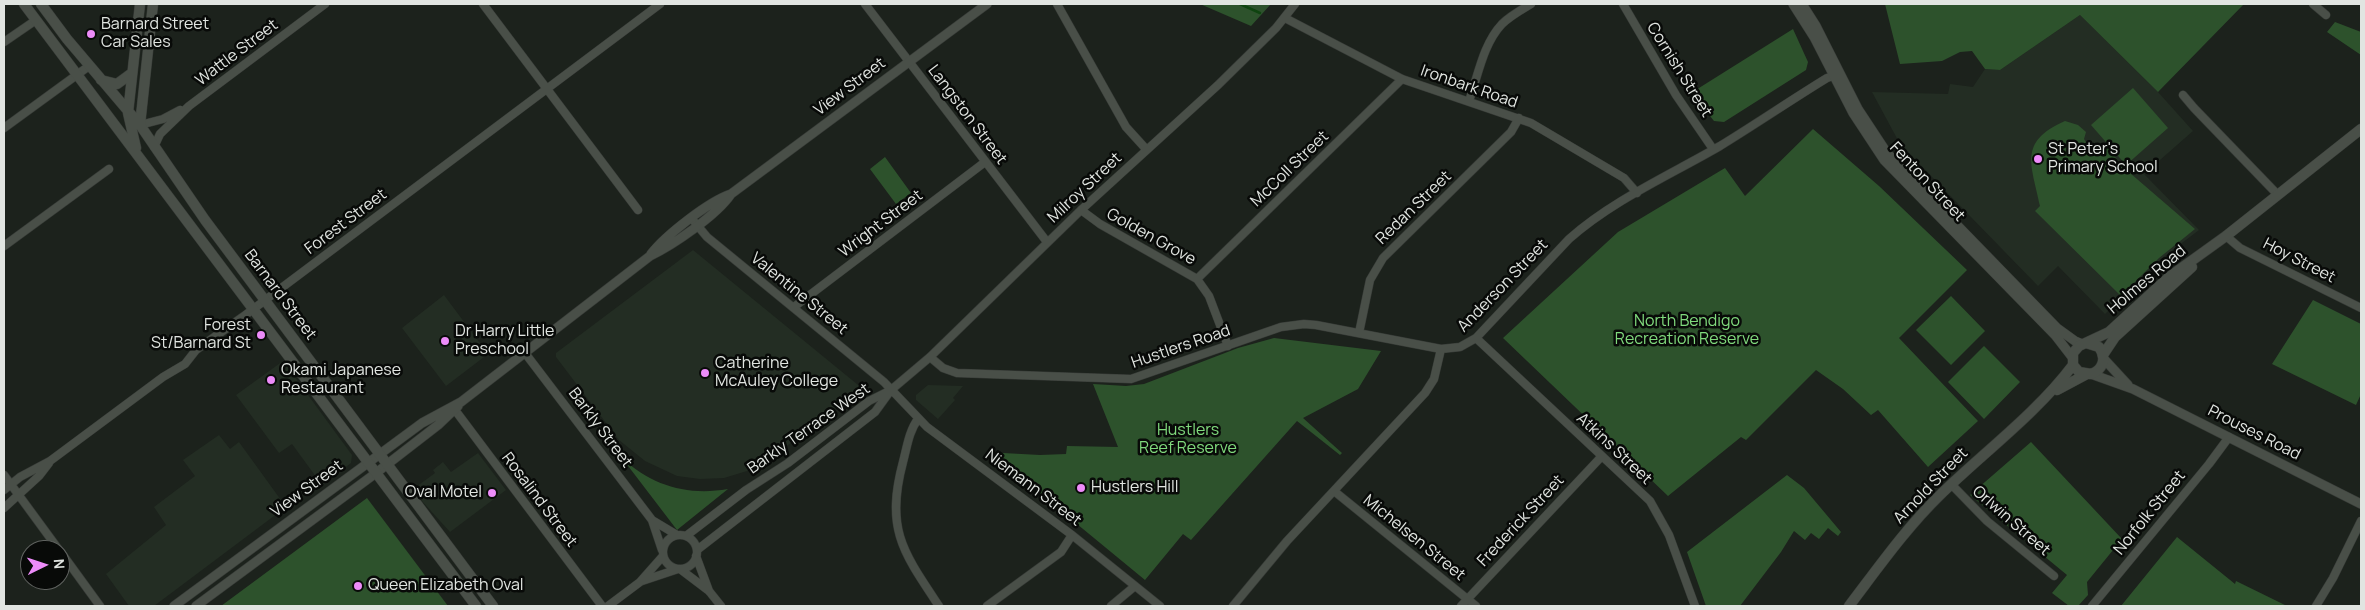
<!DOCTYPE html>
<html>
<head>
<meta charset="utf-8">
<style>
  body { margin:0 }
  #map { position:relative; width:2365px; height:610px; overflow:hidden; background:#1c221c; font-family:Manrope,sans-serif }
  canvas { display:block }
  .frame { position:absolute; inset:0; border:5px solid #e1e5e1; pointer-events:none }
  .north { position:absolute; left:20px; top:540px; width:50px; height:50px; box-sizing:border-box; background:#080a08; border:1px solid #5f625f; border-radius:50%; rotate:86deg; font-size:14px; font-weight:700; line-height:20px; text-align:center; color:#e1e5e1 }
  .north::after { content:''; display:block; margin:auto; width:18px; height:22px; background:#ed8cf9; clip-path:polygon(50% 0,100% 100%,50% 72%,0 100%) }
</style>
</head>
<body>
<div id="map">
<canvas width="2365" height="610"></canvas>
<div class="frame"></div>
<div class="north">N</div>
</div>
<script>
const c = document.querySelector('canvas').getContext('2d');
c.lineJoin = 'round';
function paint(path, color) {
  c.fillStyle = color;
  c.fill(path, 'evenodd');
}
function strokePath(path, color, width, dash) {
  c.strokeStyle = color;
  c.lineWidth = width;
  c.lineCap = dash ? 'butt' : 'round';
  c.setLineDash(dash || []);
  c.stroke(path);
}
function write(font, color, halo, rows, align = 'center') {
  c.font = font + ' Manrope,sans-serif';
  c.lineWidth = 5;
  c.setLineDash([]);
  c.textBaseline = 'middle';
  c.strokeStyle = halo;
  c.fillStyle = color;
  for (const [text, x, y, turn = 0] of rows) {
    c.save();
    c.translate(x, y);
    c.rotate((+turn || 0) * Math.PI / 180);
    c.textAlign = isNaN(turn) ? turn : align;
    if (halo) c.strokeText(text, 0, 0);
    c.fillText(text, 0, 0);
    c.restore();
  }
}
paint(new Path2D(`
  M2080,15L2158,92L2193,131L2144,174L2199,230L2161,259L2105,314L2058,266L2038,286L1900,144L1872,92L1948,94L1950,84L1973,87L1985,69L2000,70Z
  M693,250L863,389L768,460L747,471L724,478L700,479L677,476L645,461L619,440L556,357V353Z
  M444,295L488,354L446,386L402,328Z
  M283,361L352,455L351,463L322,485L292,444L279,453L236,395Z
  M928,385L963,386L953,398L955,400L938,419L916,400V395Z
  M219,435L230,449L239,442L286,507L154,606H129L106,574L166,525L154,507L195,476L183,460Z
  M478,453L506,490L450,532L412,490L435,473L433,470L443,462L451,472Z`), '#232d23');
paint(new Path2D(`
  M1200,4H1271L1251,26Z
  M1885,4H2244L2158,92L2080,15L2000,70L1985,69L1972,51L1960,52L1942,61L1900,64Z
  M2335,22L2361,32V55L2327,32Z
  M1793,29L1808,62L1806,70L1724,122L1714,121L1691,93Z
  M2133,88L2168,128L2126,165L2091,125Z
  M2065,121L2078,125L2086,132L2084,139L2089,147L2097,149L2106,145L2123,167L2195,229L2159,258L2121,296L2035,211L2040,206C2032,165 2017,142 2065,121Z
  M1813,129L1879,186L1967,270L1899,338L1978,421L1928,467L1878,410L1871,415L1843,389L1816,370L1746,440L1741,437L1668,496L1503,338L1618,232L1725,168L1745,196Z
  M885,157L911,193L896,204L870,169Z
  M1951,296L1985,331L1951,365L1916,330Z
  M2313,300L2361,324V394L2356,405L2272,364Z
  M1274,338L1381,351L1358,389L1303,418L1342,453L1340,455L1297,421L1191,540L1183,534L1145,580L998,459L1003,453L1040,455L1066,454L1067,446L1118,447L1093,384L1126,386L1144,384L1238,348Z
  M1984,346L2020,382L1984,419L1948,382Z
  M2031,442L2122,539L2087,582L2088,595L2078,606H2069L2052,593L2067,575L1970,495Z
  M622,458C652,486 688,496 728,489L677,530Z
  M1787,475L1804,488L1841,532L1838,536L1828,528L1819,539L1811,533L1805,540L1794,531L1781,552L1740,606H1706L1687,552Z
  M367,498L448,606H221Z
  M2177,537L2235,584L2236,581L2287,606H2121Z`), '#2d522c');
strokePath(new Path2D(`
  M1240,4L1260,13`), '#0f4410', 2.5);
const minor = new Path2D(`
  M483,4L638,210
  M865,4L1047,242
  M1057,4L1126,127L1146,149
  M1623,4L1676,95L1713,149
  M2313,4L2326,15
  M1285,18L1402,79L1531,123L1624,178L1637,193
  M4,42L36,20
  M2183,95L2194,108L2278,195
  M1469,101C1478,76 1483,44 1502,24C1510,16 1521,10 1531,4
  M140,125L163,119L180,110
  M4,128L89,66
  M154,147L160,134L189,106L325,4
  M1081,210L1100,224L1197,279L1209,296L1228,346
  M692,219L707,237L884,382L927,427L1072,535L1160,606
  M2226,236L2240,248L2361,308
  M4,246L109,169
  M1197,279L1402,79
  M794,307L985,162
  M1359,333L1370,280L1383,258L1511,132L1519,118
  M1476,338L1650,501L1669,535L1695,606
  M525,353L652,520L677,535
  M930,357L943,368L957,373L1131,379L1281,327L1304,324L1316,325L1441,349L1460,347L1476,338L1569,239C1613,200 1670,175 1720,146C1756,124 1791,100 1827,78L1839,74
  M455,410L602,606
  M918,419C909,431 907,447 903,462C885,529 903,552 939,606
  M4,475L59,550
  M1951,484L1987,521L2054,576
  M4,490L20,477L50,461L163,377L185,364L196,350L244,316L660,4
  M1334,491L1476,606
  M4,508L39,476L49,463
  M652,520L662,550
  M663 552a17 17 0 1 1 34 0a17 17 0 1 1-34 0Z
  M686,536L746,490L788,463L869,401L891,390L930,357L1081,210L1218,85L1276,28L1295,4
  M697,550L875,412L891,390
  M60,551L100,606
  M696,556L709,591
  M680,569L709,591L721,606
  M642,581L678,569
  M608,606L640,582L663,556
  M987,606L1061,552L1072,535
  M1111,606L1135,586
  M1233,606L1287,541L1425,393L1434,379L1441,349
  M1461,606L1602,456
  M2092,606L2209,464L2229,437
  M2316,606L2333,578L2361,521`);
const tertiary = new Path2D(`
  M1793,4L1814,37L1853,113L1884,160L2055,335L2072,357
  M1802,4L1816,26L1858,109L1887,153L2057,328L2075,341L2082,344
  M651,254C666,235 708,202 731,194L987,4
  M2104,359L2128,385
  M2091,374L2133,389L2361,504
  M174,606L422,423L461,402L650,256C673,245 717,215 731,194
  M196,606L376,473L438,425L458,406`);
const secondary = new Path2D(`
  M24,4L476,606
  M41,4L67,39L140,125L205,220L493,606
  M101,80L117,84L132,73
  M140,125L153,4
  M136,148L128,113L140,4
  M2086,343L2099,347C2107,358 2103,370 2091,374L2079,372L2073,365V353L2079,346L2109,332L2169,277L2226,236L2361,129
  M2103,355L2115,337L2192,267
  M2057,390L2087,374
  M1849,606C1878,568 1906,528 1940,495C1984,452 2036,414 2073,365`);
strokePath(minor, '#373b37', 9);
strokePath(tertiary, '#373b37', 10);
strokePath(secondary, '#373b37', 11);
strokePath(minor, '#494f48', 8);
strokePath(tertiary, '#494f48', 9);
strokePath(secondary, '#494f48', 10);
for (const [x, y, r, color] of [
  [91,34,5,"#ed8cf9"],
  [2038,159,5,"#ed8cf9"],
  [261,335,5,"#ed8cf9"],
  [445,341,5,"#ed8cf9"],
  [705,373,5,"#ed8cf9"],
  [271,380,5,"#ed8cf9"],
  [1081,488,5,"#ed8cf9"],
  [492,493,5,"#ed8cf9"],
  [358,586,5,"#ed8cf9"]
]) {
  const dot = new Path2D();
  dot.arc(x, y, r, 0, 2 * Math.PI);
  c.fillStyle = color;
  c.fill(dot);
  strokePath(dot, '#080a08', 2);
}
write('16px', '#e1e5e1', '#080a08', [
  ["Barnard Street",101,25],
  ["Car Sales",101,43],
  ["St Peter's",2048,150],
  ["Primary School",2048,168],
  ["Forest",251,326,"right"],
  ["St/Barnard St",251,344,"right"],
  ["Dr Harry Little",455,332],
  ["Preschool",455,350],
  ["Catherine",715,364],
  ["McAuley College",715,382],
  ["Okami Japanese",281,371],
  ["Restaurant",281,389],
  ["Hustlers Hill",1091,488],
  ["Oval Motel",482,493,"right"],
  ["Queen Elizabeth Oval",368,586]
], 'left');
write('16px', '#e1e5e1', '#080a08', [
  ["Wattle Street",237,53,-37],
  ["Cornish Street",1679,70,58],
  ["View Street",850,87,-37],
  ["Ironbark Road",1469,87,19],
  ["Langston Street",967,115,53],
  ["McColl Street",1290,169,-44],
  ["Fenton Street",1927,182,47],
  ["Milroy Street",1085,188,-43],
  ["Redan Street",1414,208,-44],
  ["Forest Street",346,222,-37],
  ["Wright Street",881,224,-37],
  ["Golden Grove",1151,237,29],
  ["Hoy Street",2299,261,27],
  ["Holmes Road",2147,280,-40],
  ["Anderson Street",1503,286,-46],
  ["Valentine Street",799,294,39],
  ["Barnard Street",280,295,53],
  ["Hustlers Road",1181,347,-19],
  ["Barkly Street",600,428,53],
  ["Barkly Terrace West",809,429,-35],
  ["Prouses Road",2254,433,27],
  ["Atkins Street",1614,449,43],
  ["Arnold Street",1931,486,-46],
  ["Niemann Street",1033,488,37],
  ["View Street",307,489,-36],
  ["Rosalind Street",539,500,53],
  ["Norfolk Street",2150,513,-51],
  ["Frederick Street",1521,521,-47],
  ["Orlwin Street",2011,521,41],
  ["Michelsen Street",1414,538,39]
]);
write('16px', '#80da7d', '#080a08', [
  ["North Bendigo",1687,322],
  ["Recreation Reserve",1687,340],
  ["Hustlers",1188,431],
  ["Reef Reserve",1188,449]
]);
</script>
</body>
</html>
